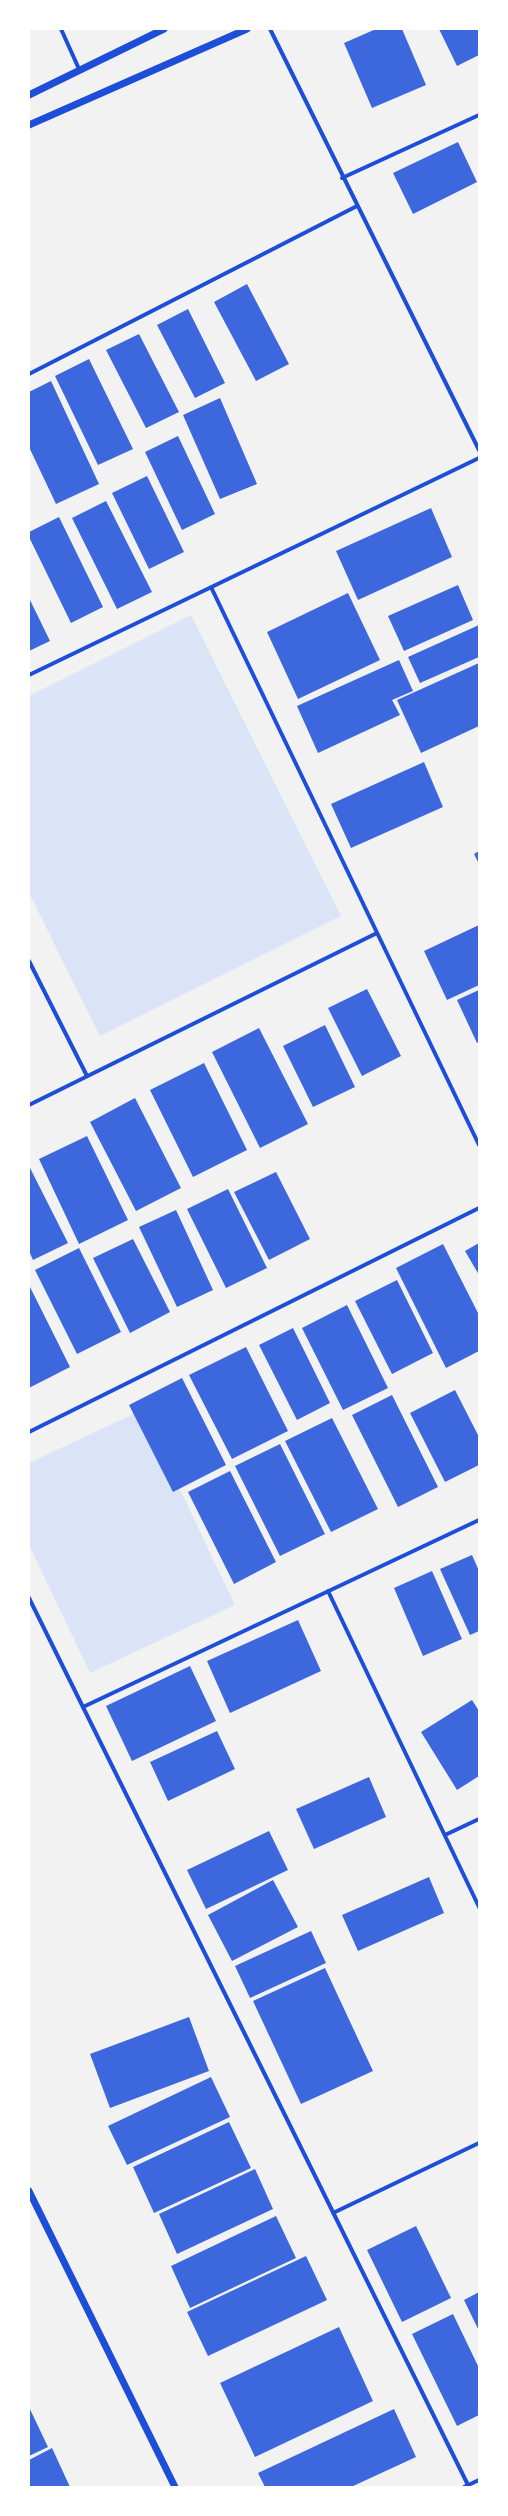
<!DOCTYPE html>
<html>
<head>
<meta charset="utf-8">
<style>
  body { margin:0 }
  #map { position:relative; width:508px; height:2516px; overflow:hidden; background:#f2f2f2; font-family:Rubik,sans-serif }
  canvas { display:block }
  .frame { position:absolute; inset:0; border:30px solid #fff; pointer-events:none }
</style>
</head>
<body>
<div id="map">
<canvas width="508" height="2516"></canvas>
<div class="frame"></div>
</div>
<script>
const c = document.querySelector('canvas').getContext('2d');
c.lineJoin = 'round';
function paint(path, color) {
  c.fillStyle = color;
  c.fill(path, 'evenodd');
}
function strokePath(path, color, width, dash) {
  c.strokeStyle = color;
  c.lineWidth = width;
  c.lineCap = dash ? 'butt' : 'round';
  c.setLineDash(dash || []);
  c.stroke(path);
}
paint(new Path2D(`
  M191,615L341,916L100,1036L29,893V696Z
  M142,1410L235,1605L90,1673L29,1545V1463Z`), '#dbe4f7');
paint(new Path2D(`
  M376,29H402L426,85L372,108L344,43Z
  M439,29H479V55L457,66Z
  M458,142L477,182L413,214L393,173Z
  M247,284L289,364L256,381L214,302Z
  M188,309L225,383L195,398L157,325Z
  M139,334L179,412L146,428L106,350Z
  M89,359L133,449L98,465L55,376Z
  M51,381L99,484L56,504L29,447V392Z
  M220,398L257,484L220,499L183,415Z
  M178,436L215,514L182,530L145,452Z
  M147,476L184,552L149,569L112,493Z
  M106,501L152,592L117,609L72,518Z
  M431,508L452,557L358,600L336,551Z
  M59,517L103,607L71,623L29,537V532Z
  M458,585L473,620L404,651L388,616Z
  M348,593L380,660L298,699L267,632Z
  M29,598L50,641L29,651Z
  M479,625V657L420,683L408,657Z
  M399,660L413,691L392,700L400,715L318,753L297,706Z
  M479,663V726L421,753L397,700Z
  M424,762L443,807L351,848L331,804Z
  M479,851V864L474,854Z
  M479,925V985L447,1000L424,951Z
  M367,989L401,1056L362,1076L328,1008Z
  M479,990V1042L477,1043L457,1000Z
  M325,1025L355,1087L313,1107L283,1046Z
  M259,1028L308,1124L260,1148L212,1052Z
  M204,1063L247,1150L193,1177L150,1090Z
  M135,1098L181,1188L136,1211L90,1122Z
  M87,1136L128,1220L79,1244L39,1159Z
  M29,1166L68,1243L33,1260L29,1251Z
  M276,1172L310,1239L269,1260L234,1192Z
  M228,1189L267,1268L226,1288L187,1209Z
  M176,1210L213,1290L177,1307L139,1227Z
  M133,1239L170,1312L130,1333L93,1258Z
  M479,1243V1275L465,1251Z
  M443,1244L479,1315V1351L446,1368L396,1268Z
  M79,1248L121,1332L77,1354L35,1270Z
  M397,1280L433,1353L392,1374L355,1301Z
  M29,1285L70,1367L29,1388Z
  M347,1305L388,1388L343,1410L302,1328Z
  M293,1328L330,1403L297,1420L259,1345Z
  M246,1347L288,1431L232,1459L189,1375Z
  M182,1378L226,1465L173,1492L129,1405Z
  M455,1390L479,1437V1465L445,1482L410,1413Z
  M392,1395L438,1487L398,1507L352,1415Z
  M332,1418L378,1509L331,1532L285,1441Z
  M280,1444L325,1534L280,1556L235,1466Z
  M230,1471L276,1562L234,1584L188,1492Z
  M472,1555L479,1571V1631L470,1635L440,1569Z
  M432,1571L462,1639L423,1656L394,1588Z
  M298,1620L321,1671L230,1713L207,1661Z
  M190,1666L216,1721L132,1761L106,1706Z
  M472,1700L479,1711V1776L457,1790L421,1732Z
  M217,1731L235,1769L168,1801L150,1762Z
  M369,1777L386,1817L314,1849L296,1809Z
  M269,1831L288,1870L206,1909L187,1870Z
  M429,1877L444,1913L358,1951L342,1915Z
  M273,1880L298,1927L232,1961L208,1915Z
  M311,1931L326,1963L250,1998L235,1966Z
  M325,1968L373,2071L301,2104L253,2001Z
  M189,2017L209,2071L110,2108L90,2054Z
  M211,2077L230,2117L127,2165L108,2126Z
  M229,2122L251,2168L154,2213L133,2167Z
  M255,2169L273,2209L177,2254L159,2214Z
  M276,2216L296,2258L190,2308L171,2266Z
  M416,2226L451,2298L402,2322L367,2250Z
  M306,2256L327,2300L208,2356L187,2312Z
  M479,2292V2331L464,2300Z
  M453,2314L479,2368V2415L457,2426L412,2334Z
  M339,2327L373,2401L255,2457L220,2383Z
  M29,2407L48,2447L29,2456Z
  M394,2409L416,2457L351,2487H265L258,2473Z
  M52,2448L70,2487H29V2460Z`), '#3d67dc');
strokePath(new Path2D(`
  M61,29L79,69
  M270,29L479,450
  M342,178L479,115
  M29,374L357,206
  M211,587L479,1145
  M29,675L479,458
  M29,961L87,1076
  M29,1105L377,933
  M29,1432L479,1208
  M328,1591L479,1907
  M29,1598L468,2485
  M83,1707L479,1520
  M445,1835L479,1819
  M333,2213L479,2143
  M464,2487L479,2480`), '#1d4ed8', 4);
strokePath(new Path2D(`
  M29,95L164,29
  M29,125L247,29
  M29,2191L175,2487`), '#1d4ed8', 7);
</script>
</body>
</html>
